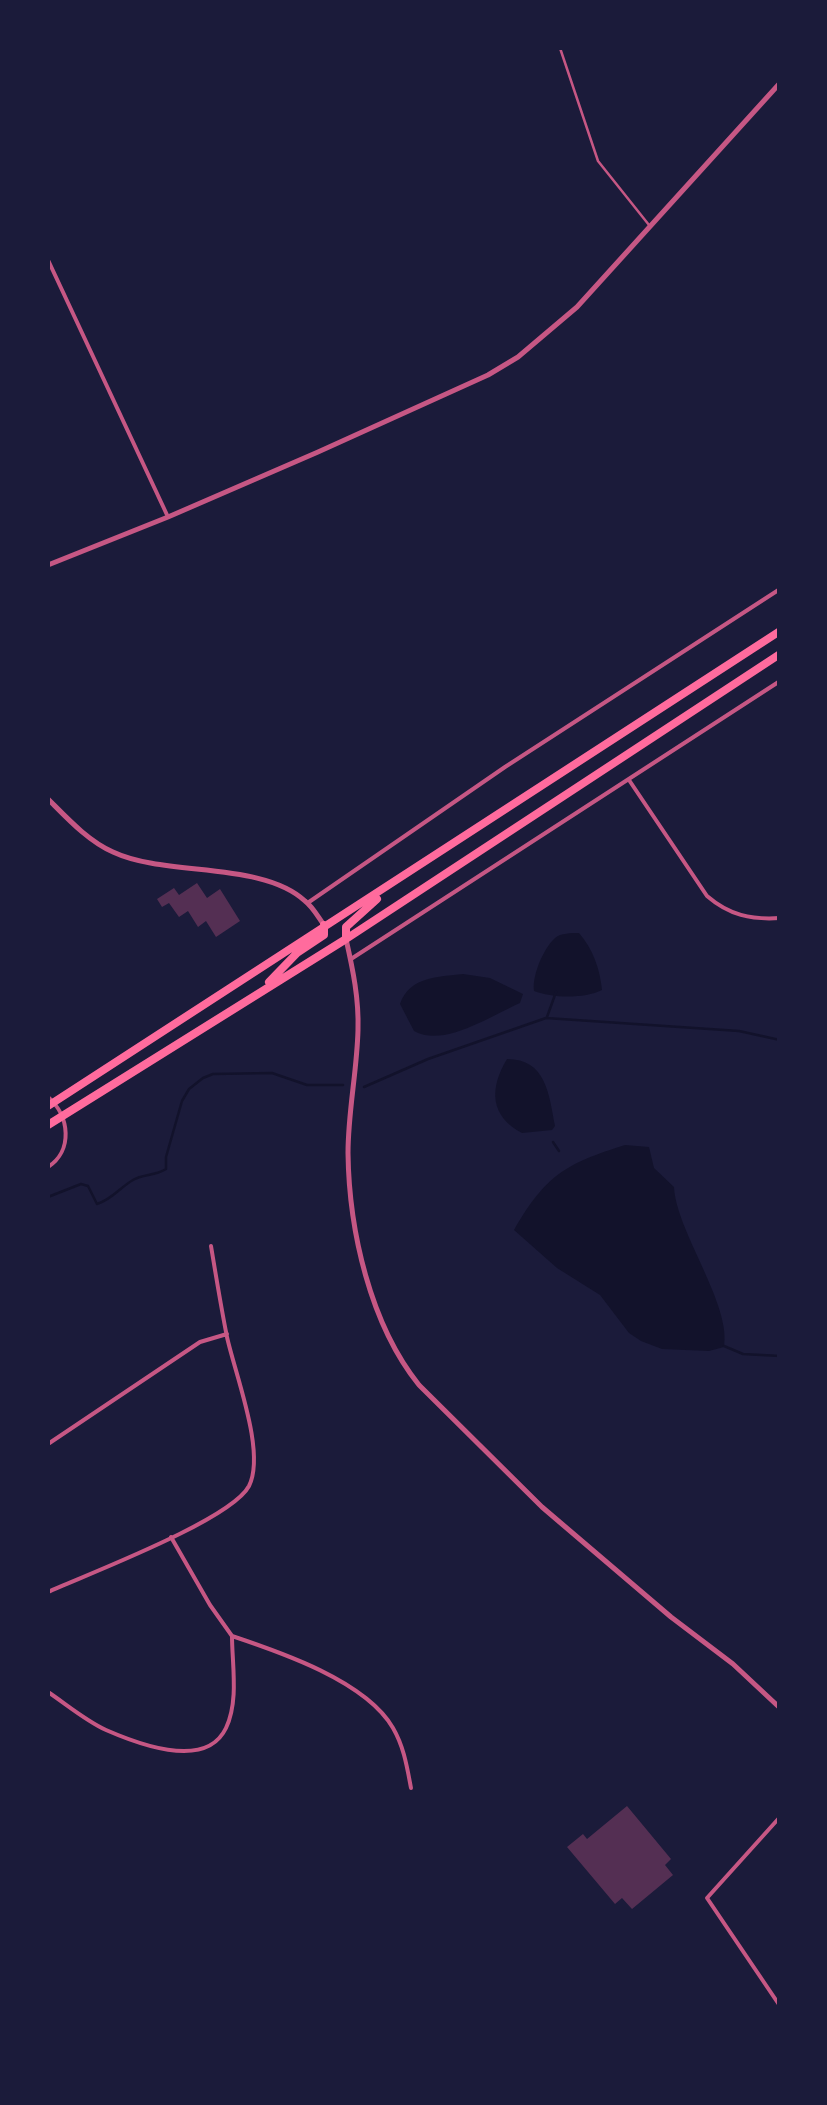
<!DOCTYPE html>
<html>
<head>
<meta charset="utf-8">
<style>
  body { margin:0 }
  #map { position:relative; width:827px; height:2105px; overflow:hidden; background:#1b1b3a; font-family:Cabin,sans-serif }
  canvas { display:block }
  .frame { position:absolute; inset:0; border:50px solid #1b1b3a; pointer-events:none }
</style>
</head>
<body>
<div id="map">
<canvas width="827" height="2105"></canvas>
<div class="frame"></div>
</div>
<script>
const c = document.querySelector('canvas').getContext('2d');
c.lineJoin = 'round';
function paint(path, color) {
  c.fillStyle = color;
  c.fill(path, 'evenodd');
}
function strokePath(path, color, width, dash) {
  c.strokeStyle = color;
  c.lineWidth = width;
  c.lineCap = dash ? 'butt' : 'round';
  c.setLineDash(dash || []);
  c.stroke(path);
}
paint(new Path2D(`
  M579,933C593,949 600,969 602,990C584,999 552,998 534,991C532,976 543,949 555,938C561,933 571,933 579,933Z
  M463,974L490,978L523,994L520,1003C490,1016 444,1048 414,1031L400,1004C410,976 438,977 463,974Z
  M507,1059C546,1059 549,1094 555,1126L552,1130L522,1133C490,1116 489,1089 507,1059Z
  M625,1145L649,1147L654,1168L674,1187C676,1231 732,1305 724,1347L709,1351L662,1349L641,1341L629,1333L600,1295L557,1268L514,1230C546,1175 565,1164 625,1145Z`), '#12122b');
strokePath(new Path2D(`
  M547,1017L556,992
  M364,1087L428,1059L546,1018L739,1031L780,1040
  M553,1142L559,1151
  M48,1197L81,1184L88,1186L97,1204C113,1199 119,1188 133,1180C143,1174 155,1176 166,1169V1157L182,1101L189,1089L203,1078L213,1074L272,1073L307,1085H343
  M724,1346L743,1354L780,1356`), '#12122b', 2.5);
paint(new Path2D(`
  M197,883L207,898L220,889L240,921L216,937L206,921L198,927L188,911L179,917L169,903L162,907L157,899L174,888L179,895Z
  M627,1806L671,1859L665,1865L673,1875L632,1909L622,1898L615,1904L567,1847L583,1834L587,1839Z`), '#542f53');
strokePath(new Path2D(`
  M560,48L598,161L649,225`), '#c65784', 2.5);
strokePath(new Path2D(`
  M48,260L168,517
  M629,780L707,896C729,915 751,920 780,918
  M309,902L505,767L780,589
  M351,959L780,681
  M48,1097C70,1116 73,1151 48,1167
  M48,1444L200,1342L227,1334
  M171,1537L210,1605L232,1636
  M48,1592C88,1574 231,1520 249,1486C266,1452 235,1374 227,1337C221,1307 216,1276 211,1246
  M232,1636C280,1652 366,1681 393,1728C404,1747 407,1767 411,1788
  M48,1692C66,1704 86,1721 106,1730C138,1744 206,1770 226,1728C239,1701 232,1664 232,1636
  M780,1817L707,1898L780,2006`), '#c65784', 4);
strokePath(new Path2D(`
  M48,565L168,517L318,452L488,375L518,357L577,307L780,83
  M48,799C67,818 88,841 113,852C166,877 262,861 305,901C313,907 318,917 324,925
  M346,939C353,970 359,999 358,1030C357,1071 348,1112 348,1153C349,1230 370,1324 419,1385L542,1507L671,1617L733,1664L780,1708`), '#c65784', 5);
strokePath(new Path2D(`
  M346,939V927L377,899
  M269,982L297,953L324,935V925
  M48,1106L780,631
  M48,1125L346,939L780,654`), '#ff6b9d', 8);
</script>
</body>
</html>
